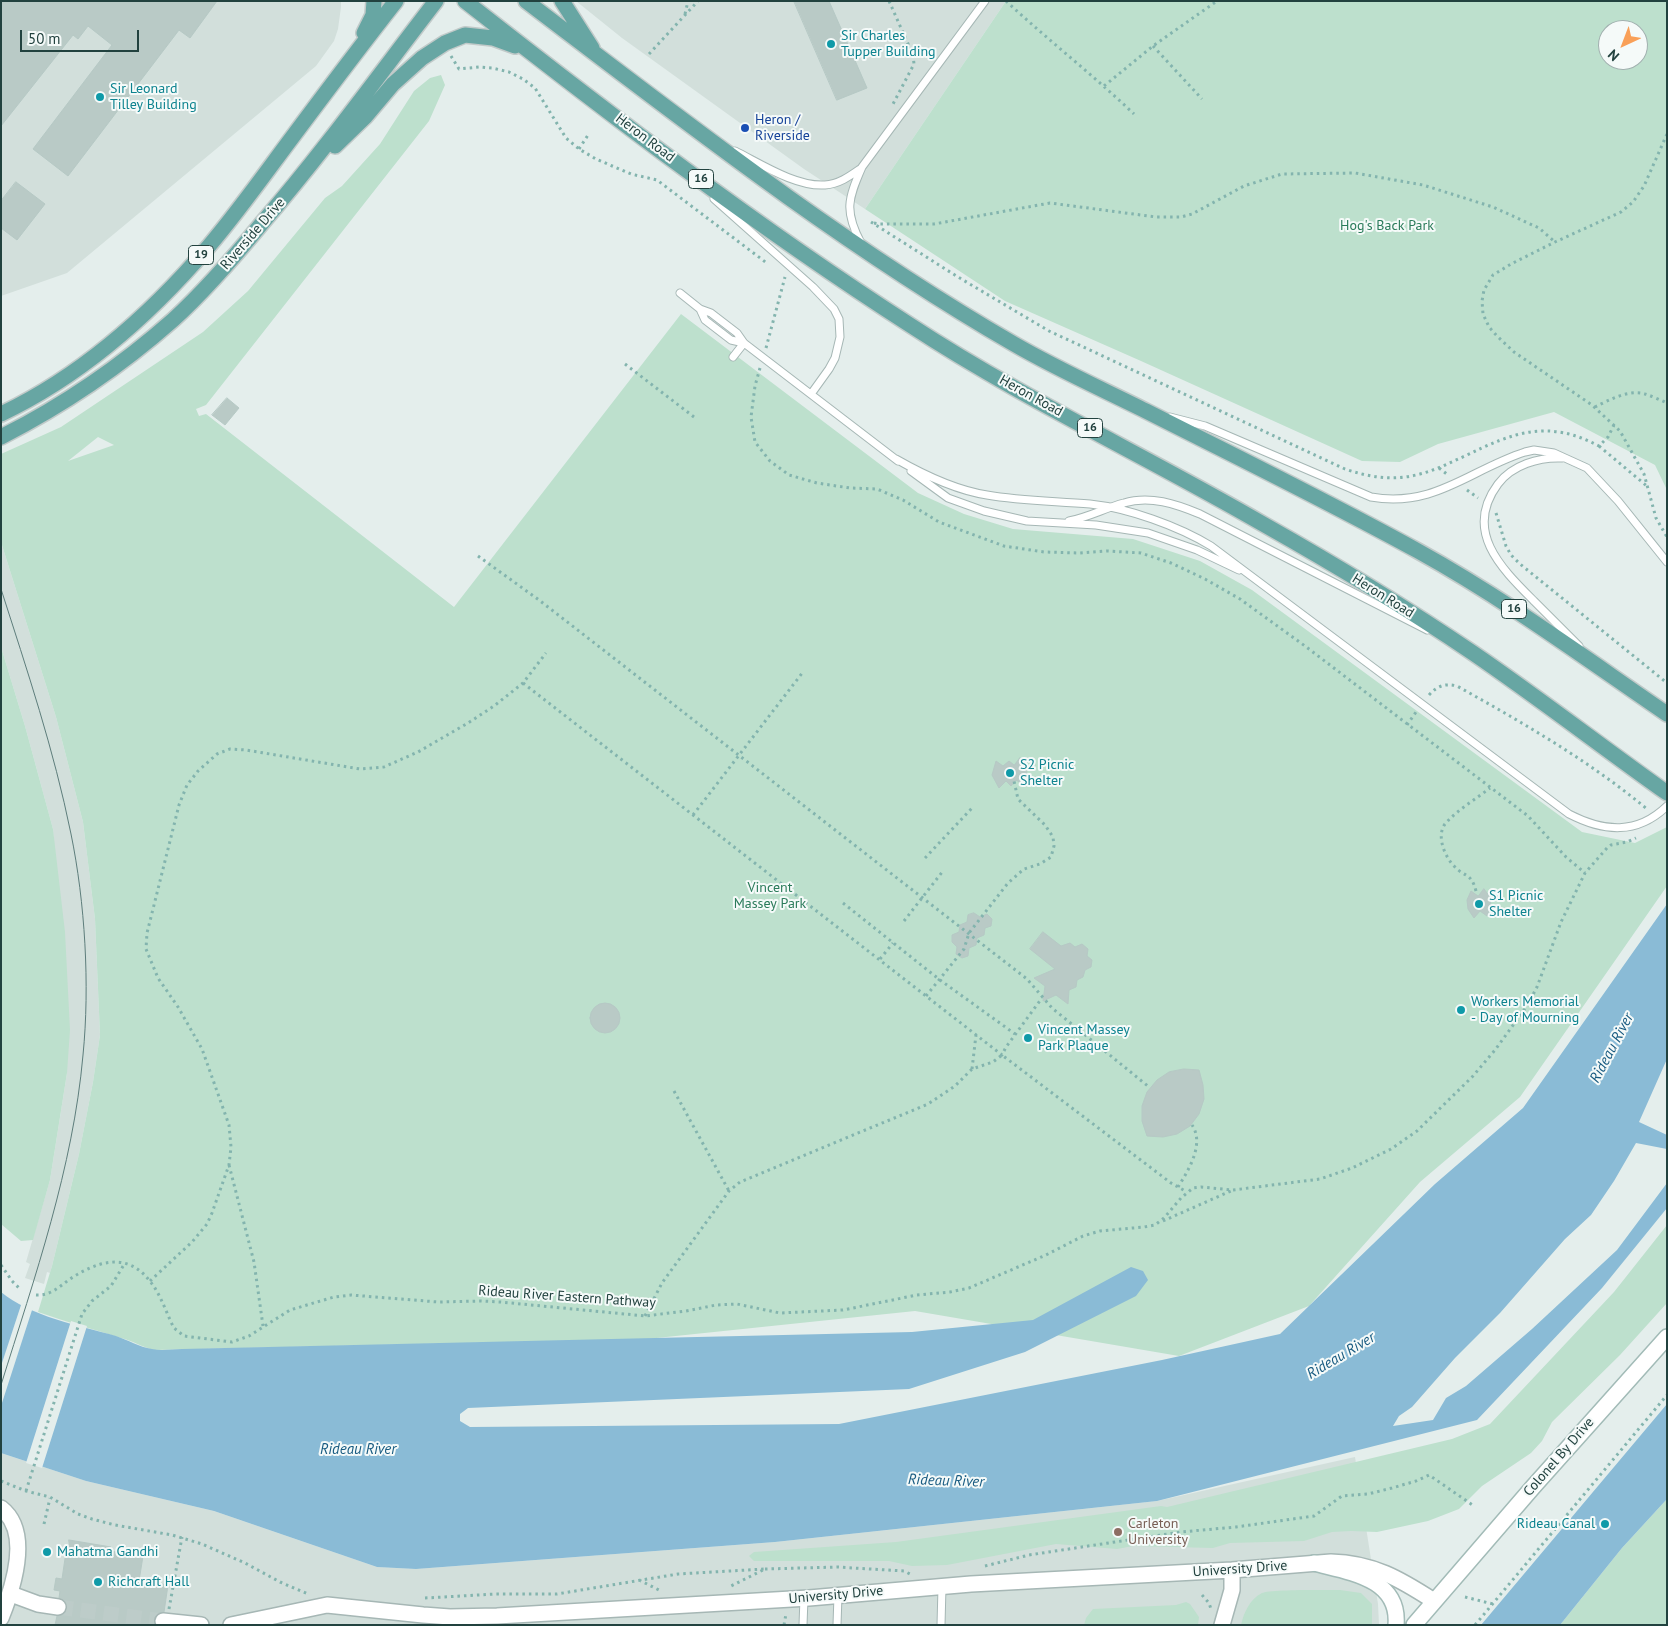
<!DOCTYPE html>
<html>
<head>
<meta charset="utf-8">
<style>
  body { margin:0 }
  #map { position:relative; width:1668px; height:1626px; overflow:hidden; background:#e4eeec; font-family:"PT Sans",sans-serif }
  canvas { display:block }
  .frame { position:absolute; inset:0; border:2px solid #22423f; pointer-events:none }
  .north { position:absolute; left:1598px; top:20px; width:50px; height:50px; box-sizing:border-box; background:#f5faf9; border:1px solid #a1b0af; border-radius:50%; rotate:223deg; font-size:14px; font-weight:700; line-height:20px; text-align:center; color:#22423f }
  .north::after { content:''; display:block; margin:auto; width:18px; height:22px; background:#f9a058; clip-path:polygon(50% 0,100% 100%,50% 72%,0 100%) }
  .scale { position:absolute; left:20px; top:30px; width:119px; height:22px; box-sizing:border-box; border:2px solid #22423f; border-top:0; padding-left:6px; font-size:15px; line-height:18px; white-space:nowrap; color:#22423f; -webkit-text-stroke:4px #f5faf9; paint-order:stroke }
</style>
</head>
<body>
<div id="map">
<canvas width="1668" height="1626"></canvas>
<div class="frame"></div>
<div class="north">N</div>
<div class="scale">50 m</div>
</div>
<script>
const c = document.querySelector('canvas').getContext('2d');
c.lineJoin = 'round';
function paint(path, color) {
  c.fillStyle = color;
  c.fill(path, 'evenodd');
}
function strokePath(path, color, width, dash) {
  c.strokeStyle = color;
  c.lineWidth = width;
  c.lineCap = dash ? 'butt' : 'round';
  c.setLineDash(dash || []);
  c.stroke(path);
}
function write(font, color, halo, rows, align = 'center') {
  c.font = font + ' "PT Sans",sans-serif';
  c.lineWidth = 4;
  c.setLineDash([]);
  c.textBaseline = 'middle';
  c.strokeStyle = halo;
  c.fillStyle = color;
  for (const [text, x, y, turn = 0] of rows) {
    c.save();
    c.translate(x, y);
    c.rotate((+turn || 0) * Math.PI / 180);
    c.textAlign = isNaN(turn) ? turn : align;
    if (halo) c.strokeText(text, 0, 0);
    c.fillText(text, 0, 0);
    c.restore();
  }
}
paint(new Path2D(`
  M1,1H341V7L338,29L334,41L316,66L67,273L1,296Z
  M576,1H1006L865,209L804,169L622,38Z
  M1,542L56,717L83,822L95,919L100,1035L93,1082L79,1154L52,1266L50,1273L47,1272L44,1284L25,1278L30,1264L26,1262L50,1180L67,1073L53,829L25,726L1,647Z
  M1,1453L86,1481L214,1511L377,1567L416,1569L775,1542L1157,1501L1355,1457L1378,1604L1379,1625H1Z`), '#d2dfdb');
paint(new Path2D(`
  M1006,1H1667V490L1655,465L1554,412L1438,444L1400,462L1362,461L1141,361L1005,301L865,209ZM1608,30H1638V60H1608Z
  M441,75L445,85L429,121L206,405L196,409L199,416L206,414L454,607L681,314L918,493L964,514L1013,529L1133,539L1200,561L1252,590L1582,832L1635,843L1667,827V886L1520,1097L1420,1182L1309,1306L1179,1356L915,1311L647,1339L154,1350C142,1347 133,1341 121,1338C93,1329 66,1322 38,1312L52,1266L79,1154L93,1082L100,1035L95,919L83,822L56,717L1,542V454L61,427L203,332L248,291L325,198L342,186L380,144L414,91L430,78ZM98,437L114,445L68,461Z
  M1,647L25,726L53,829L65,932L70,1030L67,1073L50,1180L33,1240L21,1241L1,1224Z
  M1667,1225V1303L1620,1355L1552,1422L1542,1441L1531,1453L1482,1486L1459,1509L1428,1521L1377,1532L1351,1531L1332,1532L1304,1541L1230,1543L1213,1548L1133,1546L1117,1549L1056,1544L947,1565L912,1566L889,1561H754L749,1556L754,1552L896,1542L1161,1506L1167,1507L1452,1439L1490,1424L1614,1292Z
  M1667,1499V1625H1560L1622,1548Z
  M1340,1590L1361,1593L1372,1604V1625H1241C1244,1612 1250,1599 1262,1593C1269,1589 1328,1590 1340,1590Z
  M1186,1602L1190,1604L1199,1617L1198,1625H1084L1086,1618L1093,1609L1176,1605Z`), '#bde0cd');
paint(new Path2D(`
  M1667,904V1059L1639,1122L1667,1135V1149L1636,1143L1614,1181L1591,1215L1565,1239L1500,1313L1455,1358L1412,1407L1399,1416L1393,1426L1433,1420L1446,1398L1466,1386L1532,1329L1617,1250L1667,1183V1208L1602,1288L1477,1420L1157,1501L775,1542L416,1569L377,1567L214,1511L86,1481L1,1453V1292C29,1316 81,1326 116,1336C128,1340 139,1347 152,1349C162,1351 172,1349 182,1349L912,1332L1033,1320L1131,1267L1143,1271L1148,1280L1136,1296L1025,1352L909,1389L468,1408L460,1414V1421L470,1427L839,1424L1162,1360L1280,1334L1435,1184L1523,1108Z
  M1667,1404V1499L1622,1548L1560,1625H1481Z`), '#8abbd6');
paint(new Path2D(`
  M22,1302L33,1307L1,1406V1366Z
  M71,1321L87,1326L42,1468L26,1463Z`), '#e4eeec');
const building = new Path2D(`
  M1,1H217L190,38L179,30L68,176L33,149L112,45L88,26L78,39L73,35L1,126Z
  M794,1H829L867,88L837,100Z
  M16,182L45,204L17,240L1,228V201Z
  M227,398L239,408L225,425L212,415Z
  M1020,758L1027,771L1024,785L1016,780L1011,786L1006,781L999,788L992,775L996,761L1003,766L1009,761L1014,765Z
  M1484,889L1490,897L1491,907L1487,916L1480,911L1474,918L1468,909L1467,900L1471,891L1478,896Z
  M974,913L980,917L987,914L992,919L991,926L985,928L984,935L977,938L976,945L969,948L968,956L962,958L956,954L957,947L952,942V935L959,932L960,925L967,922L968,915Z
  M1043,932L1061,946L1070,943L1075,947L1082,944L1088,949L1087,956L1092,960L1091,967L1085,970L1083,977L1077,980L1076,987L1069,990L1068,1004L1056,995L1043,1001L1045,986L1034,978L1055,969L1030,949Z
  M590 1018a15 15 0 1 1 30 0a15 15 0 1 1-30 0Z
  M1184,1069L1199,1070L1203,1085L1204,1099L1199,1114L1190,1126L1177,1134L1163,1137L1147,1136L1142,1121V1106L1147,1092L1157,1080L1169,1072Z
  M69,1540L111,1547L110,1551L143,1556L139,1581L168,1585L164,1612L159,1613L155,1616L154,1625H55L57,1616L62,1615L67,1609L66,1603L59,1598L60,1591L54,1590L56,1578L62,1579L67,1545H69Z`);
paint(building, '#b9cac6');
strokePath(building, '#b6c9c5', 1);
strokePath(new Path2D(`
  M58,1607L163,1621`), '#bdccc9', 15, [15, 8]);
const service = new Path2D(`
  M735,151C761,164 796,187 825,185C839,184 850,176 860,169
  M714,199L813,287L834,309L839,319L840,337L835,358L829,369L811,394
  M861,243C844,211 848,199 862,167L985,1
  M680,293L700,309L711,313L737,333L744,343L898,461
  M700,309L705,320L731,340L744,343
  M733,357L744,343
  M1170,417L1205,426L1371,497C1435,508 1469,470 1525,452L1534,450L1554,453L1587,468L1618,501L1667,562
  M1562,458C1539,457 1512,465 1498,484C1463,531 1501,568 1534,601C1549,616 1564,631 1579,646
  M896,459C924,475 955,490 987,495C1021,501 1055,501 1090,504C1128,508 1178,526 1211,546L1569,814C1604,832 1637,835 1667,806
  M911,471L948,498L984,511L1027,521L1096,525L1148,533L1197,550L1239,570
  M1069,521C1089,517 1105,508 1124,503C1150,495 1176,504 1200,514L1427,630
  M803,1625L804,1598
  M837,1625L838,1595
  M941,1625L942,1587`);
const tertiary = new Path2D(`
  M1,1508C32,1532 13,1588 1,1618
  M11,1594L38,1604L58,1607
  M163,1621L201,1625
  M231,1625L327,1605L423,1615L450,1617L497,1616L809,1598L971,1584L1232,1570L1331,1562C1373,1563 1400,1579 1434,1601
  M1222,1625L1232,1590V1570`);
const secondary = new Path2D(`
  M1314,1563C1348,1572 1400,1578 1396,1625
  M1414,1625L1533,1487L1667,1337`);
const primary = new Path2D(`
  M465,1C609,114 756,226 910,325C1023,399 1146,456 1263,524C1334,564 1405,607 1473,653C1539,698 1602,747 1667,793
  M526,1C684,121 841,244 1014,344C1057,369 1102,389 1146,411C1237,457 1329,502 1418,551C1505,599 1585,658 1667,714
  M562,1L592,48
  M364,33L373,15L374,1
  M335,146L366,116L393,84L422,58L445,43L465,35L493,38L515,46
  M1,414C83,375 151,314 209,246C237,213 262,178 288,143C323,96 359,48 396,1
  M1,437C64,405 121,366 173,320C206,290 235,256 263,222C324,151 379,75 436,1`);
strokePath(service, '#a6b7b5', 9);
strokePath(tertiary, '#a6b7b5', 18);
strokePath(secondary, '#a2bbb7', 18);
strokePath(primary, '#c1cac9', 18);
strokePath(new Path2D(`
  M889,1L913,55L914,64L893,104
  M1006,1C1048,40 1093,75 1134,114
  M685,14L688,1
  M1153,46L1202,99
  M649,54L698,1
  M451,56L459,69L479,67L492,68L509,72L523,79L535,88L566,138L579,149L596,159L631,174L657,180L768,264
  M1104,86L1153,46L1217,1
  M1667,134L1644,186L1633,202L1621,212L1555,242L1511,264L1493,275L1484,290L1482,301L1483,314L1489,327L1497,336L1514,352L1592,405L1620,431L1644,474L1656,518L1667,537
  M579,149L588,135
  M871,222L958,277L1049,331L1345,469C1369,477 1391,481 1416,475C1434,471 1449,463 1465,456C1514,432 1548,419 1599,446L1608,437L1614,425
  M874,223L880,224H934L1050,203L1156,217H1181L1192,214L1244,186L1282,174L1355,173L1423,185L1493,207L1539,228L1555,242
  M766,348L785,277
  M625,364L694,417
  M760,368L755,386L751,417L755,442L770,461L789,475L817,483L850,488L877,489L903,500L939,522L1004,546L1044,552L1080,553L1107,551L1141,553L1171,563L1205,579L1240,599L1305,646L1528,816L1566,857L1585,873
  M1595,407C1609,400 1629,389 1645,394C1652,396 1660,400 1667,403
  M1599,446L1648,487
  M1439,468L1448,475
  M1467,490L1478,498
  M1496,513L1506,546L1511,555L1520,564L1667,683
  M478,556L539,600L1027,979L1052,1008L1149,1087
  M523,683L1002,1055L1006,1047L1042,998
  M1429,695C1437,686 1445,683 1457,686C1523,723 1588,760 1647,809
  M1407,725L1416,712
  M693,815L803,672
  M925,858L973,807
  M1476,891C1471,872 1465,878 1454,866C1445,857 1436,836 1445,824C1457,810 1476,799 1490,788
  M843,903L940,980L1015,1034
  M904,921L943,871
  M880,959L893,943
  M926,996L964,949L969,933L1008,883L1024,869L1040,864L1051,857L1054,846L1053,837L1045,825L1018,799L1012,772
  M972,1069L976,1035
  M674,1091L729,1191
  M229,1165L254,1262L263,1326
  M1178,1187C1188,1171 1205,1144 1192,1125
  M1163,1221L1233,1190
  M1,1265L12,1281L19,1288
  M150,1281L192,1242L207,1224L212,1213L229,1165L231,1147L229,1125L202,1049L178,1007L158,978L146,949L147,933L179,805L187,785L198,771L217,754L230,749L246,750L360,769L384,767L418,752L468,723L494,706L523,683L546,653
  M36,1295C50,1296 59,1287 70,1279C96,1262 126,1251 149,1280C161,1294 166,1313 174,1328L184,1336L232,1342L249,1336L290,1310L334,1297L351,1295L438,1302L481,1301L501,1302L645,1316L686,1311L716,1305L737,1304L780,1313L843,1310L917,1295L950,1292L969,1288L1046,1255L1083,1236L1100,1231L1144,1227L1155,1225L1164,1218L1181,1198L1193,1188L1201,1187L1233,1190L1320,1179L1352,1168L1391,1149L1417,1131L1473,1076L1495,1050L1527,1006L1537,987L1561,922L1585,873L1607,848L1611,845L1627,842L1636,838
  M645,1316L662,1283L729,1191L740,1182L928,1104L955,1086L972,1069L993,1062L1002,1055L1171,1183L1187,1192
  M1,1481L26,1491L50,1497L78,1514L92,1519L115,1525L172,1535L202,1544L245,1563L280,1582L308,1594
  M26,1491L82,1314L92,1301L111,1286L125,1263
  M44,1524L50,1498
  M985,1566L1029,1555L1181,1532L1236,1527L1314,1516L1342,1496L1368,1494L1392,1488L1416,1481L1429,1475L1474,1506
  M765,1569L837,1567L904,1571L910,1574
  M639,1580L659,1590
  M1202,1595L1209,1603L1211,1609
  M1465,1597L1493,1604
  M425,1598L496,1594H557L678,1574L765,1569L731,1586
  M169,1609L182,1537
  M784,1625L786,1614
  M1475,1625L1667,1395`), '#83b4ae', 3, [2.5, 4]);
strokePath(service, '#fff', 7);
strokePath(tertiary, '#fff', 15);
strokePath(secondary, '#fff', 15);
strokePath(primary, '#67a6a3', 15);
strokePath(new Path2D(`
  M1,589C27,670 54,750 71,834C85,902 90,985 83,1055C73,1168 35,1276 1,1385`), '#5d7d7b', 1);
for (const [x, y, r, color] of [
  [831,44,5,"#0f9aa8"],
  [100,97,5,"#0f9aa8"],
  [745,128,5,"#1a4fb4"],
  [1010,773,5,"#0f9aa8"],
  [1479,904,5,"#0f9aa8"],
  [1461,1010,5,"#0f9aa8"],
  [1028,1038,5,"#0f9aa8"],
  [1605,1524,5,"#0f9aa8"],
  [1118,1532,5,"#8d6e63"],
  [47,1552,5,"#0f9aa8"],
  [98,1582,5,"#0f9aa8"]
]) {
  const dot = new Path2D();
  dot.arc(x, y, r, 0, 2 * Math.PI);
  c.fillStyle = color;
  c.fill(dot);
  strokePath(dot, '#f5faf9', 2);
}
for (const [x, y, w] of [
  [701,179,25],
  [201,255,25],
  [1090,428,25],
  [1514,609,25]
]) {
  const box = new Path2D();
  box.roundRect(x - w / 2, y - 9.5, w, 19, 4);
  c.fillStyle = '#f5faf9';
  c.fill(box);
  strokePath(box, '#22423f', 1);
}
write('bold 12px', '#22423f', null, [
  ["16",701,179],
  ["19",201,255],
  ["16",1090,428],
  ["16",1514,609]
]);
write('14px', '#0d838f', '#f5faf9', [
  ["Sir Charles",841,36],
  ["Tupper Building",841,52],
  ["Sir Leonard",110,89],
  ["Tilley Building",110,105],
  ["S2 Picnic",1020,765],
  ["Shelter",1020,781],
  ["S1 Picnic",1489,896],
  ["Shelter",1489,912],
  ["Workers Memorial",1471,1002],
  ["- Day of Mourning",1471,1018],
  ["Vincent Massey",1038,1030],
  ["Park Plaque",1038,1046],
  ["Rideau Canal",1595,1524,"right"],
  ["Mahatma Gandhi",57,1552],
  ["Richcraft Hall",108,1582]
], 'left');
write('14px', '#164399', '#f5faf9', [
  ["Heron /",755,120],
  ["Riverside",755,136]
], 'left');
write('14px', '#22423f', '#f5faf9', [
  ["Heron Road",645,138,37],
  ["Riverside Drive",253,234,-49],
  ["Heron Road",1031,396,29],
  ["Heron Road",1383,596,32],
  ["Rideau River Eastern Pathway",567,1297,4],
  ["Colonel By Drive",1559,1457,-49],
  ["University Drive",1240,1569,-4],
  ["University Drive",836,1595,-5]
]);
write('14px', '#2a7b5a', '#f5faf9', [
  ["Hog's Back Park",1387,226],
  ["Vincent",770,888],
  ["Massey Park",770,904]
]);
write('14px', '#785e54', '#f5faf9', [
  ["Carleton",1128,1524],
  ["University",1128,1540]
], 'left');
write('italic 15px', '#185b81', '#f5faf9', [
  ["Rideau River",1612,1048,-62],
  ["Rideau River",1341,1356,-31],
  ["Rideau River",358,1450],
  ["Rideau River",946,1481,2]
]);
</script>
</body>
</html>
